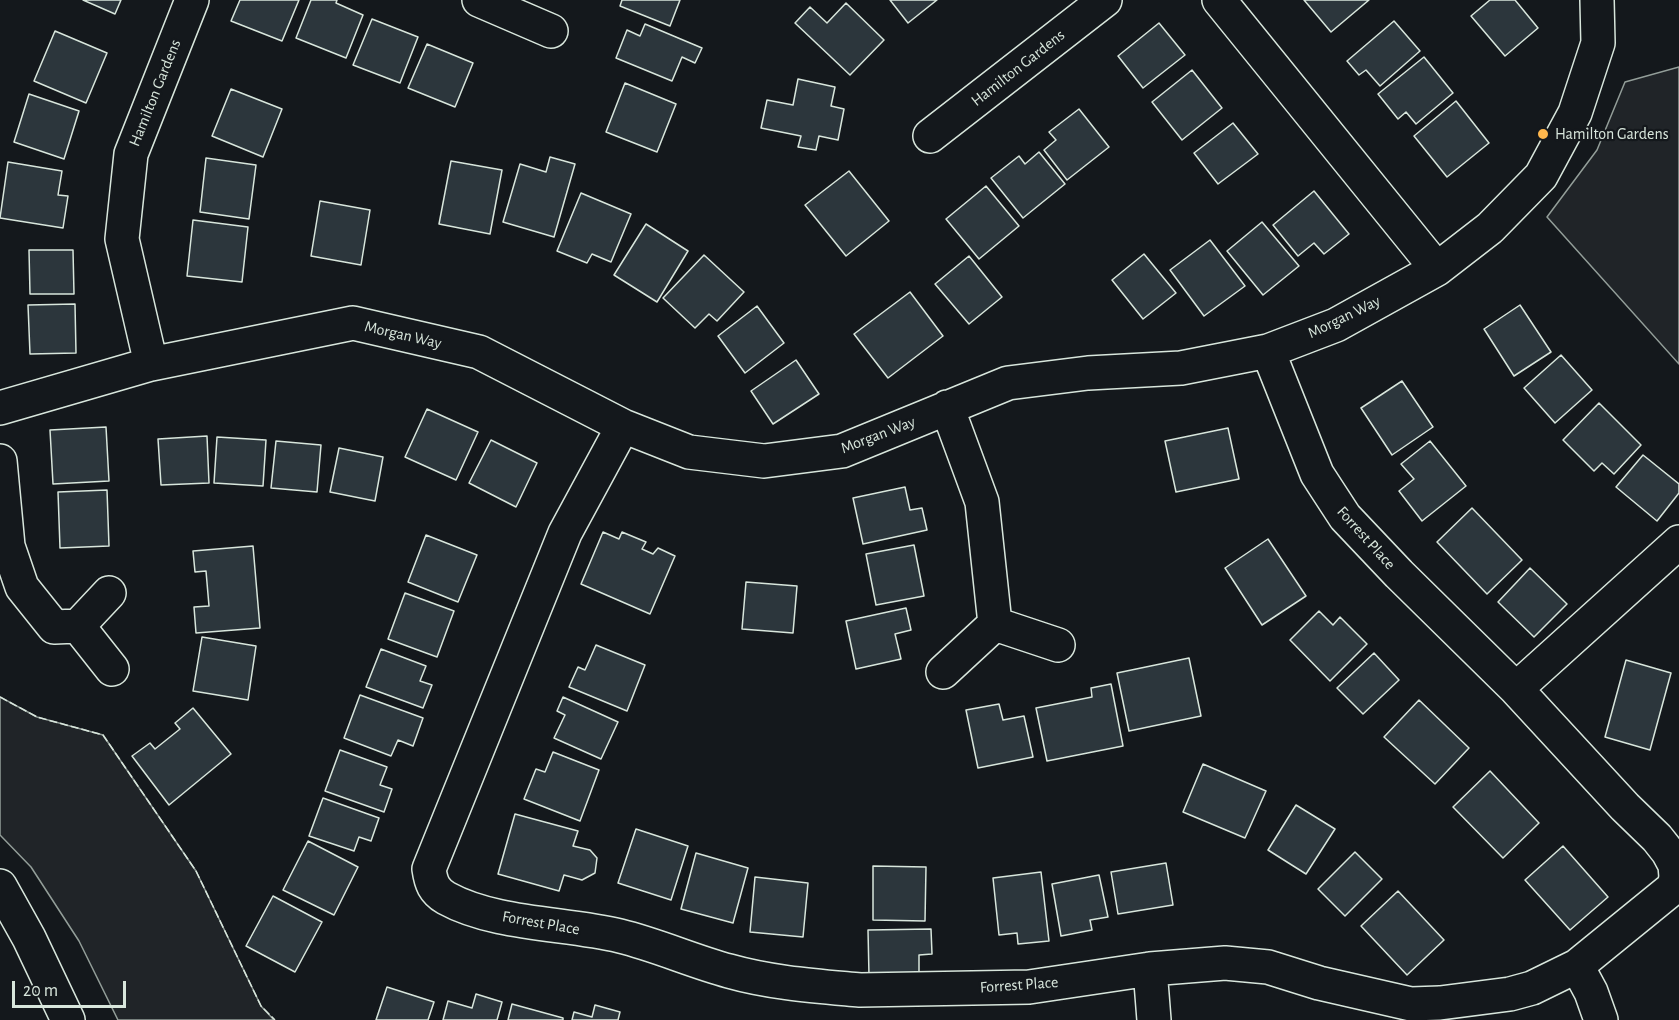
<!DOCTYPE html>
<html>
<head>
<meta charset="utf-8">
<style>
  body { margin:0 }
  #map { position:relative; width:1679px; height:1020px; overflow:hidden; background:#14181c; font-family:"Alegreya Sans",sans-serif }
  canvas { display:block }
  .scale { position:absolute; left:12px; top:981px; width:114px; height:27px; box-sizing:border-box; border:3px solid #d8e6dc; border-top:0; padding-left:8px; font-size:18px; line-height:21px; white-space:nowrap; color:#d8e6dc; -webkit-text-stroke:4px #14181c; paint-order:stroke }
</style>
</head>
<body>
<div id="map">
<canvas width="1679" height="1020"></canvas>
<div class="scale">20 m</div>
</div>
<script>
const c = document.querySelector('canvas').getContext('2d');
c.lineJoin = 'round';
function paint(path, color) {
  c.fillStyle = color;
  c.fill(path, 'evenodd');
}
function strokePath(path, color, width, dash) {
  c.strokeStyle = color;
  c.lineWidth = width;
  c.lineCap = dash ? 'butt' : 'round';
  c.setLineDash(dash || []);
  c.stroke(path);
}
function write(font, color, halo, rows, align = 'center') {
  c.font = font + ' "Alegreya Sans",sans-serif';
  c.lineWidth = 4.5;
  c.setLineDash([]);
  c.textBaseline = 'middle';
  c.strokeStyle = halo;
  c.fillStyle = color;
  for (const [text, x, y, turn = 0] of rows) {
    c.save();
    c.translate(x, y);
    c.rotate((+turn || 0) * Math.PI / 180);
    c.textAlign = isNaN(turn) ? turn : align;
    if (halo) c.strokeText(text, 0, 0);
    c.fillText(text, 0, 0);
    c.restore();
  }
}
const green = new Path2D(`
  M1679,67V364L1547,217L1597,150L1625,82Z
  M0,697L37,717L103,735L196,871L261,1006L274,1020H118L79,941L31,867L0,835Z`);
paint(green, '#202428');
strokePath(green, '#939e99', 1.5);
const building = new Path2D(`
  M83,0H121L115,14Z
  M240,0H299L282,41L231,21Z
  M311,0H337L336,3L363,15L346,58L296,38Z
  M622,0H680L670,26L620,6Z
  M890,0H937L908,23Z
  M1304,0H1369L1331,32Z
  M1490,0H1515L1538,28L1505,56L1471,16Z
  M846,3L884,40L850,75L795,23L810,7L827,23Z
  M372,19L418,37L400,83L353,65Z
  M1394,21L1420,51L1380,86L1366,70L1359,75L1347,61Z
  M1159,23L1185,55L1143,88L1118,56Z
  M645,24L702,48L695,63L682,57L672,81L616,58L627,30L640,36Z
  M55,31L107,53L86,103L34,81Z
  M427,44L473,63L455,107L408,88Z
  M1424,57L1453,93L1416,124L1406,112L1398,119L1378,94Z
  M1192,70L1222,108L1182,140L1152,102Z
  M798,79L835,87L831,106L844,109L838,140L819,136L816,150L798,147L801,136L761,128L767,100L793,105Z
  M625,83L676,104L657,152L606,132Z
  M231,89L282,109L263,157L212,136Z
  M29,94L79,111L64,159L14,142Z
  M1456,101L1489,143L1447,177L1414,136Z
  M1079,109L1109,147L1067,180L1044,150L1056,140L1049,132Z
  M1233,123L1258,154L1218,184L1194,153Z
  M1039,152L1065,184L1023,218L991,178L1019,156L1025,164Z
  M550,157L575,164L554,237L503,222L520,164L546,172Z
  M206,158L256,165L249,219L200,212Z
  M451,161L502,170L490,234L439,224Z
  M8,162L62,171L58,195L68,196L63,228L0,218Z
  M849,171L889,221L846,256L805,205Z
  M986,186L1019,226L979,259L946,219Z
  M1314,191L1349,234L1324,254L1314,243L1298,256L1273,225Z
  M581,193L631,214L611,262L592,254L587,263L557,251Z
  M320,201L370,210L361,265L311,256Z
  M193,220L248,227L242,282L187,276Z
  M1262,222L1299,266L1263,295L1227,251Z
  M646,224L688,251L657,302L614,275Z
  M1210,240L1245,286L1204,316L1170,270Z
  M29,250H73L74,294H30Z
  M1144,254L1176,293L1143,319L1112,280Z
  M704,255L744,292L717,321L709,314L695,328L663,298Z
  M969,256L1002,297L969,324L935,284Z
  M910,292L943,336L888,378L854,334Z
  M75,304L76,353L30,354L28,305Z
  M1520,305L1551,352L1514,376L1484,329Z
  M757,306L784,343L745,373L718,336Z
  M1561,355L1592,390L1555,423L1524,388Z
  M796,360L819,394L773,424L751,391Z
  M1402,381L1433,427L1392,455L1361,408Z
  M1599,403L1641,445L1614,474L1602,463L1594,471L1563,440Z
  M427,409L478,432L456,480L405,457Z
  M106,427L109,481L53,484L50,430Z
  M1228,428L1239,479L1176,492L1165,441Z
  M207,436L209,483L161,485L158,439Z
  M217,437L266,440L263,486L214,483Z
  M491,440L537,463L516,507L469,483Z
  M276,441L321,445L317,492L271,488Z
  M1430,441L1466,486L1422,521L1399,491L1414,479L1401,464Z
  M339,448L383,457L375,501L330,492Z
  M1643,455L1679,484V493L1657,521L1616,487Z
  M905,487L910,510L922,508L927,530L863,544L853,498Z
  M107,490L109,546L60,548L58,492Z
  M1472,508L1522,560L1487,594L1437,542Z
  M603,532L619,539L622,532L646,542L642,549L653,554L658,548L675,556L650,614L581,584Z
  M426,535L477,555L458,602L408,582Z
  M1268,539L1306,596L1262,625L1225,568Z
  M914,545L924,596L876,605L866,554Z
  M253,546L260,628L196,633L194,607L209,606L206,571L195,572L193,551Z
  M1530,568L1567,604L1534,637L1498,602Z
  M746,582L797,586L793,633L742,629Z
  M405,593L454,611L437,657L388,639Z
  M906,608L911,630L895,634L901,659L856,669L846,621Z
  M1319,611L1333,625L1340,617L1367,644L1330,681L1290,640Z
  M202,637L256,646L248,700L193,691Z
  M596,645L645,665L627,711L569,687L578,667L585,670Z
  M381,649L426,666L420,681L432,685L423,708L366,687Z
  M1374,653L1399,680L1363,714L1337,688Z
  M1189,658L1201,716L1129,731L1117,673Z
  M1626,660L1671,673L1650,750L1605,737Z
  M1111,684L1123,746L1047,761L1036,708L1092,697L1091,688Z
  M360,695L423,718L413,746L398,740L391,756L344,738Z
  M563,697L618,722L601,759L554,738L565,715L557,711Z
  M1419,700L1469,748L1435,784L1384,737Z
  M999,704L1003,720L1024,716L1033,757L978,768L966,710Z
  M193,708L231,754L169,805L132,756L150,743L155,749L180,729L175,723Z
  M340,750L387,767L380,785L392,789L384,812L325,791Z
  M553,752L599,770L580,821L524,799L536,769L545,772Z
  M1203,764L1266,791L1245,838L1183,812Z
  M1490,771L1539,823L1503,858L1453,807Z
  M323,798L379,818L371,841L359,837L354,851L309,836Z
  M1296,805L1335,829L1306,874L1268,850Z
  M515,814L578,831L573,846L590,850L597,858L595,873L582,880L564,875L559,891L498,874Z
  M636,829L688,846L671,900L618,883Z
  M308,841L358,867L334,915L283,890Z
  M1563,846L1608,897L1570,930L1525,880Z
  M1355,852L1382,879L1345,916L1318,889Z
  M696,853L748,868L733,923L681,909Z
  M1166,863L1173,905L1118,914L1111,872Z
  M873,866L926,867L925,921L873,920Z
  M1041,872L1049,941L1018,944L1017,933L999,935L993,878Z
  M1099,875L1108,917L1090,920L1092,930L1061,936L1052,884Z
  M755,877L808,883L803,937L750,932Z
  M1398,891L1444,940L1407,975L1361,926Z
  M273,896L322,922L295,972L246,946Z
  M931,929L932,954L919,955V975L869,976L868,930Z
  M387,987L434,1002L428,1020H376Z
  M476,994L502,1002L497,1020H443L448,1001L472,1008Z
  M512,1004L563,1018V1020H508Z
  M595,1005L620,1012L618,1020H572L574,1012L592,1017Z`);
paint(building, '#2c363c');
strokePath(building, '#d8e6dc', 1.5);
const minor = new Path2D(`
  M479,0L551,31
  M1219,0L1437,269
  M930,136L1105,0
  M151,364L122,239L131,154L192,0
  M947,407L982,502L995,624
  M0,408L151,364L353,323L479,352L623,426L689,452L764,461L842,451L1008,383L1088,373L1181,368L1268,351L1336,325L1437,269L1490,228L1541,176L1575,113L1598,43L1597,0
  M623,426L565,533L429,869C431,883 434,891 446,898C495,925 566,923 620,936C657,945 692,961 729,971C771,983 816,986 860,990L1029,987L1150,969L1225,963L1268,967L1319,983L1411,1004L1440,1003L1510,994L1532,988L1577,966L1674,887L1676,877L1675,865L1668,852L1657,838L1625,807L1516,689L1399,574L1345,517L1317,474L1268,351
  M0,461L8,546L22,587L54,627L78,626L109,593
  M78,626L112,669
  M943,672L995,624L1058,645
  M1516,689L1679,542
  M0,886L29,938L68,1020
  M1577,966L1591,992L1601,1020
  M1150,969L1154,1020`);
strokePath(minor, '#d8e6dc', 36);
strokePath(minor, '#14181c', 33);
strokePath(new Path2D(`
  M0,697L37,717L103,735L196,871L261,1006L275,1020`), '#d8e6dc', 1.5, [8, 3]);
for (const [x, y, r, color] of [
  [1543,134,6,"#ffb74d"]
]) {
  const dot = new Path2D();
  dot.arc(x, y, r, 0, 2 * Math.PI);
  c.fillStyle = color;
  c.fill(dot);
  strokePath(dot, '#14181c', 2);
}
write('16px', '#d8e6dc', '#14181c', [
  ["Hamilton Gardens",1018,68,-38],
  ["Hamilton Gardens",155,93,-68],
  ["Morgan Way",1344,317,-26],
  ["Morgan Way",403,335,13],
  ["Morgan Way",878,435,-21],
  ["Forrest Place",1366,538,48],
  ["Forrest Place",541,923,10],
  ["Forrest Place",1019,985,-4]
]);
write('16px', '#d8e6dc', '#14181c', [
  ["Hamilton Gardens",1555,134]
], 'left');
</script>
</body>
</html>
